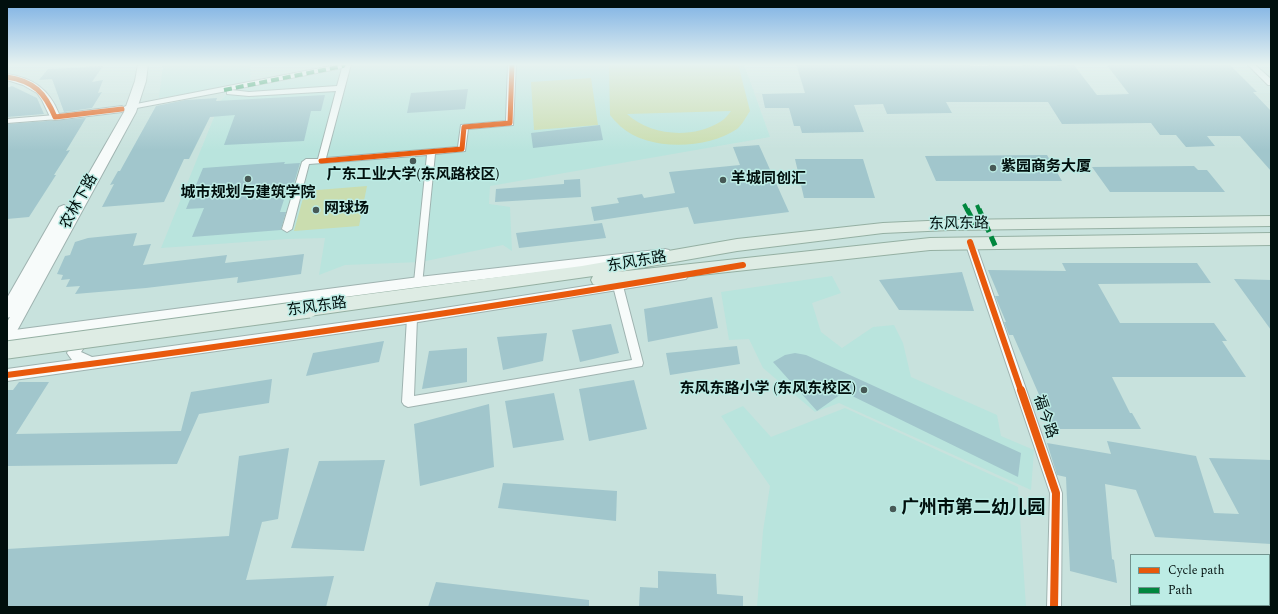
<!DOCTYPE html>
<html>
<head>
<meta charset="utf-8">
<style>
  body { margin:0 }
  #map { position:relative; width:1278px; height:614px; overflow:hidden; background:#c8e2dd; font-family:Spectral,serif }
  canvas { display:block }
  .frame { position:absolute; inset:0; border:8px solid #010f0d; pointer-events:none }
  .legend { position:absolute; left:1130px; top:554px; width:140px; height:52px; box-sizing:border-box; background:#bdece5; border:1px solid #72948f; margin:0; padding:5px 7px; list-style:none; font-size:12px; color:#010f0d }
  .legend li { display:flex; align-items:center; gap:8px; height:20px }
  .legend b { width:20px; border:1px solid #72948f }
</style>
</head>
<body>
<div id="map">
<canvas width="1278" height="614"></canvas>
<div class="frame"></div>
<ul class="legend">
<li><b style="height:5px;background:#e8590c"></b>Cycle path</li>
<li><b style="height:5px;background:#00873e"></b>Path</li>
</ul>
</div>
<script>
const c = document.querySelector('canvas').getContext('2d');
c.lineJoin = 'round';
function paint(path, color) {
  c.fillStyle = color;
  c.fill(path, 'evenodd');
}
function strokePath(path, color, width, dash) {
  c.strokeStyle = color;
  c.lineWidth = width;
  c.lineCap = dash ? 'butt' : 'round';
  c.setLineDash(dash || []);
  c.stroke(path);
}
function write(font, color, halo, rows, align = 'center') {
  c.font = font + ' Spectral,"Noto Sans SC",serif';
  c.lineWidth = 3;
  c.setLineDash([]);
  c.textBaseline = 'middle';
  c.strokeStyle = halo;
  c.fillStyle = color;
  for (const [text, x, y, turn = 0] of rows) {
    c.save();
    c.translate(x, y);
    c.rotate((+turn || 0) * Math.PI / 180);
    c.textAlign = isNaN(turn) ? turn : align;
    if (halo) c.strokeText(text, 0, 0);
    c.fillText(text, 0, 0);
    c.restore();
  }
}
paint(new Path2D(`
  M163,64H251L250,83L159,98Z
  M345,64H744L770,137L490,186L489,204L510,207L512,251L503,245L421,262L345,265L319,275L325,238L287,239L161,248L221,100L229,92L344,68Z
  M832,276L841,293L812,303L821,332L842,348L873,327L894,325L903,343L911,377L997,415L1001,436L1034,450L1031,490L839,403L815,412L763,368L749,339L729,340L721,292Z
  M743,406L771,437L845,408L1018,487L1026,607H757L763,531L770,486L721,416Z`), '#b9e4dd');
paint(new Path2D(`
  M609,64H738L750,111C746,117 742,125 737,129C707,149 649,152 620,126C617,123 613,119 610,115ZM731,111C728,115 724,120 720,122C692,139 651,136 627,114Z
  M591,78L598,125L534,130L531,82Z
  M367,186L359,226L294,231L305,191Z`), '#caddaf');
paint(new Path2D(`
  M796,64H968L970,66L1074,65L1097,95L1129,94L1106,64H1229L1257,92H1253L1271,111V171L1240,136H1207L1215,146L1186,147L1176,135H1160L1151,123L1062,124L1048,102H946L952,113L887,114L883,104L854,105L864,132L802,133L800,126H794L789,108H765L762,94L805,93Z
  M103,66L92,82L103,80L98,93L102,92L92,108L64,112L52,79L39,80L48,69Z
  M12,86L37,98L44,114L7,117V88Z
  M468,89L465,109L407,113L411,93Z
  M325,95L321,111H311L304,141L224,145L235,115L210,117L189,159H184L164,202L102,207L114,184L110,185L118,171H120L156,106L185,100L217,98L216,101Z
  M86,118L66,151L70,150L54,175H56L29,217L7,219V124Z
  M600,125L603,140L533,148L531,133Z
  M759,145L789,212L694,224L688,207L594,221L591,207L619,203L617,198L642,194L644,198L675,193L669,172L740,165L733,147Z
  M1047,155L1062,181H936L925,156Z
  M795,159H863L875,198H804Z
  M285,162L284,164L300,163L292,190H287L280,212H286L281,229V230L192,237L204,208L186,209L203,168Z
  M1194,166L1198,170H1207L1225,192H1110L1092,167Z
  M580,179L581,197L495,202L496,189L564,184V180Z
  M602,223L606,238L519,248L516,233Z
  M137,233L133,246L151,244L143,265L227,255L225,263L304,254L301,274L237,283L238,277L146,288L75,294L80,286L66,287L70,279L61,280L63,275L57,274L65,256L70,255L75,242L88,238Z
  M1062,263H1197L1211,283L1098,284L1120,323H1214L1227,341H1222L1246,377H1112L1130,413H1132L1141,429H1054L1013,335H1009L1004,322H1006L995,296H999L988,270L1066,271Z
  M962,272L974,311L899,310L879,280Z
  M1234,279L1271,280V330Z
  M712,297L718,328L648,342L644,309Z
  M611,324L619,353L580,362L572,330Z
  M547,333L543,361L503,370L497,337Z
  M384,341L379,362L306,376L313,353Z
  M737,346L740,364L670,375L666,353Z
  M467,348V382L422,389L429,351Z
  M795,353L806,355L1021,453L1018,477L844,392L817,411L773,362L785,355Z
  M272,379L269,403L199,414L177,464L7,466V390H13L19,382H49L16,434L181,431L191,392Z
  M634,380L647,429L589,441L579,389Z
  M554,393L564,440L513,448L505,401Z
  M489,404L494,467L420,486L414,424Z
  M1107,441L1196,456L1214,513L1239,514L1209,458L1271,460V544L1155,537L1136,490L1105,484L1112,559L1114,560L1117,583L1070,571L1066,477L1057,475L1047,443L1111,454Z
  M289,448L278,519L262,522L246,580L334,576L326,607H7V549L229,536L239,456Z
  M385,460L364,551L291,548L319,461Z
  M503,483L617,491L616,521L498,508Z
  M658,571L716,574L717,594L743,596V607H639L640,587L658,588Z
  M436,582L589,600V607H428Z`), '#a1c6cc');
const minor = new Path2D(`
  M341,64H351L326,158L458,147L461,125L506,121L508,64H516L513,125L468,129L465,151L435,154L422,285H416L414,282L427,155L309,164L292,229L287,232L282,229L302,162L306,159H318L336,91L249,96L227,94V91L126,110L122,108L126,106ZM342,68L337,86L249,92L231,90Z
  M1247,64H1254L1271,79V85H1268Z
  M55,115L59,117L58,119L7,123V119Z
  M970,239L975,242L1062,493L1061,607H1047L1050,493L965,242Z
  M618,282L621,283L623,286L643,363L642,366L408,407L404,405L402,402L407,318L408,315H416L417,318L414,396L632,360L613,286L615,283Z`);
const tertiary = new Path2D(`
  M7,74C33,78 49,89 59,114L122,106L127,109L122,112L55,120L51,119L42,100L37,93L23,85L7,80Z
  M665,249L669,250L671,253L669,256L665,257L419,287L89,331L93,335L81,352L92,357L412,313L682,271L686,273L688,276L686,279L412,323L7,381V369L72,360L67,353L73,340L81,332L7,341V331L419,277Z`);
const secondary = new Path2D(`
  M138,64H148L146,81L136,112L12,340L7,342V322L10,317L7,318V298L59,207L64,205L69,208L124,112L135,81Z`);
const trunk = new Path2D(`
  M1271,216V226L950,230L883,233L737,251L617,272L930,238L1271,233V245L930,250L599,286L593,284L591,280L593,276L309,316L303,314L300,309L303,304L309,302L582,266L737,239L883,223L950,220Z`);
strokePath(minor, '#9fb3b0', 2);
strokePath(tertiary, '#9fb3b0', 2);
strokePath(secondary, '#9fb3b0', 2);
strokePath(trunk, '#95b0a3', 2);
paint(minor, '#f7fbfa');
paint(tertiary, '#f7fbfa');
paint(secondary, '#f7fbfa');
paint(trunk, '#deece4');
const trunkBridge = new Path2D(`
  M7,350L309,309`);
strokePath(trunkBridge, '#95b0a3', 19, []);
strokePath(trunkBridge, '#deece4', 17);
strokePath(new Path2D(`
  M224,90L343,66L344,64
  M964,204L967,210
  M977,205L979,210`), '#00873e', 4, [8, 4]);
strokePath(new Path2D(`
  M967,209L975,224
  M979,209L997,250`), '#00873e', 5, [10, 5]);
strokePath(new Path2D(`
  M7,77C34,81 45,93 55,117L122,109
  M321,161L462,149L464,127L510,123L512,64`), '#e8590c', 5);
strokePath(new Path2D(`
  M970,242L1021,391
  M7,375C253,343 498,307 743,265`), '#e8590c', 6);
strokePath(new Path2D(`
  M1021,390L1056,493L1054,607`), '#e8590c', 8);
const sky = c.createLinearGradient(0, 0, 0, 150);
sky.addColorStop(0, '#7db1e4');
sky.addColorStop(0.43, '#e6f2f0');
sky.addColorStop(1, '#e6f2f000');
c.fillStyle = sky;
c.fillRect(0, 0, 1278, 150);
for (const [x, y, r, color] of [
  [413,161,4,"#475956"],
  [993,168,4,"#475956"],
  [248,179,4,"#475956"],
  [723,180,4,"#475956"],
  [316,210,4,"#475956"],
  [864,390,4,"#475956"],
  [893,509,4,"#475956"]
]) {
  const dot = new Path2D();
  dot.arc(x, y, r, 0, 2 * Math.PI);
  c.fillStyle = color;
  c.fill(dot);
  strokePath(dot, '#bdece5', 1.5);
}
write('bold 15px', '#010f0d', '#bdece5', [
  ["紫园商务大厦",1001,168],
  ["广东工业大学(东风路校区)",413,176,"center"],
  ["羊城同创汇",731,180],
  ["城市规划与建筑学院",248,194,"center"],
  ["网球场",324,210],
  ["东风东路小学 (东风东校区)",856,390,"right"]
], 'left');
write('15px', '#010f0d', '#bdece5', [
  ["农林下路",80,202,-61],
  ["东风东路",959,225,-1],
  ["东风东路",637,263,-10],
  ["东风东路",317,308,-8],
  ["福今路",1044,417,71]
]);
write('bold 18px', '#010f0d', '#bdece5', [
  ["广州市第二幼儿园",901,509]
], 'left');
</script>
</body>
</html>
